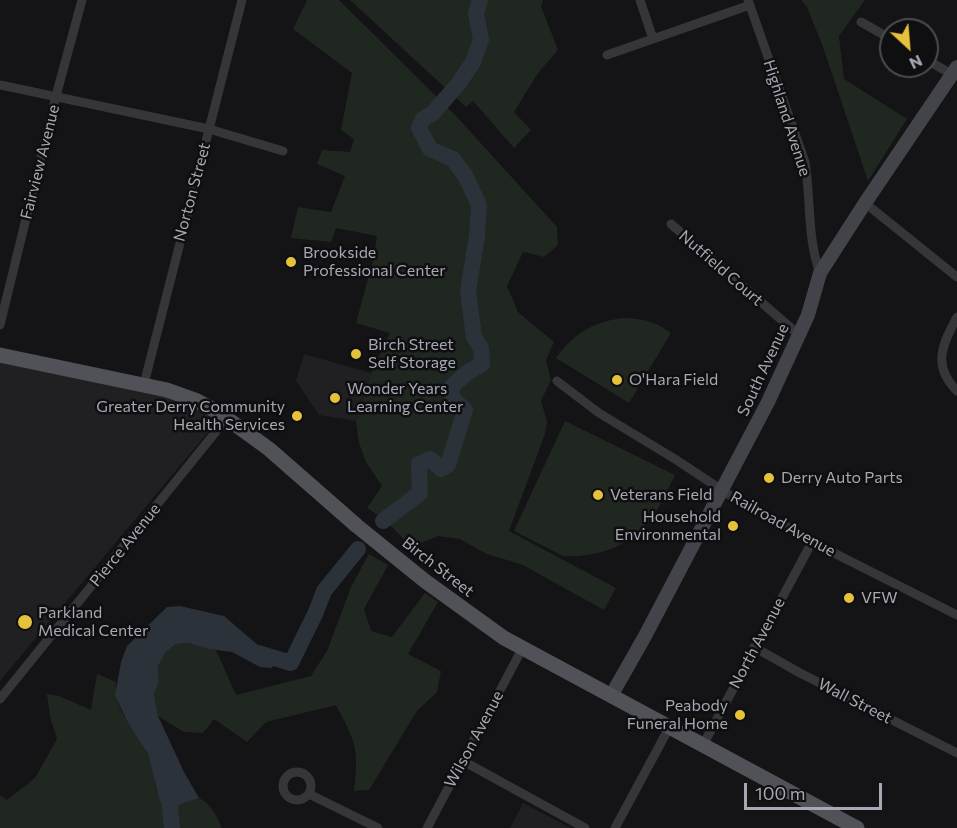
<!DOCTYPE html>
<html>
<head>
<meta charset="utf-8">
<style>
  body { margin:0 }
  #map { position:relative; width:957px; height:828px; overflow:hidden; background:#141315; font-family:Commissioner,sans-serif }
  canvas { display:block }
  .north { position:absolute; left:879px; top:18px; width:60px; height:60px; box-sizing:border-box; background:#0f0e10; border:2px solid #4b4c52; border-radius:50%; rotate:154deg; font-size:16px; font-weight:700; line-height:24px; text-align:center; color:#a6a8b4 }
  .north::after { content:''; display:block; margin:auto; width:21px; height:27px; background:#e6c23a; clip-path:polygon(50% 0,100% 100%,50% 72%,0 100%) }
  .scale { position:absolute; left:744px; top:783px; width:138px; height:27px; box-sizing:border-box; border:3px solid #a6a8b4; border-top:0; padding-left:8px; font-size:18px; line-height:21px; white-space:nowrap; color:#a6a8b4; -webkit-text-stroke:4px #0f0e10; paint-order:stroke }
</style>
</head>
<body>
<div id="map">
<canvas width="957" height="828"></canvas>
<div class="north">N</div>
<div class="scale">100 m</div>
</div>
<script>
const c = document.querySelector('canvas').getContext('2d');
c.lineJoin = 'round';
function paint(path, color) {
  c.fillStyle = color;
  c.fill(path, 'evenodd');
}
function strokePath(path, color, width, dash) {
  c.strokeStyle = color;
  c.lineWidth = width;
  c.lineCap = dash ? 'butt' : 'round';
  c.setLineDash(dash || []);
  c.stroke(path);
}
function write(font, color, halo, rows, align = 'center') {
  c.font = font + ' Commissioner,sans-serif';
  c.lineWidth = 5;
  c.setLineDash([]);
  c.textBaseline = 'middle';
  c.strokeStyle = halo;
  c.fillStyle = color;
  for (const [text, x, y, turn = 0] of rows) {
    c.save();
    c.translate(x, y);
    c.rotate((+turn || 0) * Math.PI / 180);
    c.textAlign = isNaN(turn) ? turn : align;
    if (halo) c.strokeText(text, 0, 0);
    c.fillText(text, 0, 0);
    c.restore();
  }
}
paint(new Path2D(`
  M304,354L371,373L356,421L319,415L296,381Z
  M0,362L174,398L219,419L0,681Z
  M523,803L571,828H510Z`), '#201f22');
paint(new Path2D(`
  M307,0H339L457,117L557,227L558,245L544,257L523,252L507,286L518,312L554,342L546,360L551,380L541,401L547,421L545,434L509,531L616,588L604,610L523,565L487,554L460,539L438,536L410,547C397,531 384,518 367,508L382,486L366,462L359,443L356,421L371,373L390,333L356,323L374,257L377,236L336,228L331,242L291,238L298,207L331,212L345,176L317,164L322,150L350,152L354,139L341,130L352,73L293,29Z
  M350,0H543L541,6L558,50L538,73L514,112L531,130L514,148L473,101L466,107Z
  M801,0H865L839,36L844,79L907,119L868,181L823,47L807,7Z
  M626,318C644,319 657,322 671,333L629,403L556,358C574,333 596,320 626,318Z
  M565,421L675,475C666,492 658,513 644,527C624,549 591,558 563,556L514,531Z
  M369,554L388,565L364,609L371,631L392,637L425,593L438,602L408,654L441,671L437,692L417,711L369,790L354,791C359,749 356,743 336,705L266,722L247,742L214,719L203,733L184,732L158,716L154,693L159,682L158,666L166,652L176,644L188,643L216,650L236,695L311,676L327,651L351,587Z
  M97,674L116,682C113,712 137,730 148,755C155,772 154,793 166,808L199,798C211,804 217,816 222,828H0V795L7,800L35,778L57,739L50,717L47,694L59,696L91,710Z`), '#202721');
paint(new Path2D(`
  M180,606L224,616L266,652L280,657L278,663L271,668L260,667L232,652L210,649L188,643L176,644L166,652L158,666L159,682L154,693L158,716L184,772L199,798L166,809L160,801L148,754L127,721L115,695L121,662L127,646L167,607Z`), '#2c323a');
strokePath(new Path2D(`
  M383,521L420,493L419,464L430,459L441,469L448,465L465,410L453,399L451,387L468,372L482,364L481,348L474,337L468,291L477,236L479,205L466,177L453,159L430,149L419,128L423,119L433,113L459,83L473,62L481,40L476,13L480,0
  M258,653L291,663L316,612L324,591L358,549
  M168,787L172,828`), '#2c323a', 16);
strokePath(new Path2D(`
  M640,0L653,39
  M748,0L805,162C811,198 807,239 820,273
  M861,22L891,39
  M607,55L750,5
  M927,60L955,76
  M0,85L209,129L283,151
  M865,203L957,277
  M671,224L799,335
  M957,317C942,345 932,366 957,391
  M0,325L56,96L82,0
  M557,381L599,413L675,459L731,496L838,555L957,615
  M144,384L242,0
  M754,647L800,673L957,753
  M0,699L227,418
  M703,745L812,542
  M463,761L585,828
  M283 786a14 14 0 1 1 28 0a14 14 0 1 1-28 0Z
  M309,794L378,828
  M427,828L522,649
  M615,828L669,728`), '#35353a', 9);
strokePath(new Path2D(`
  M611,696L645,636L768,402L808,315L820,273L865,203L957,67`), '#43444a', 14);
strokePath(new Path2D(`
  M0,355L167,390L195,400L218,412L269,449L357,526L425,581L504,638L857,828`), '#515158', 15);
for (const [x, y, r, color] of [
  [291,262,6,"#e6c23a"],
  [356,354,6,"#e6c23a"],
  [617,380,6,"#e6c23a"],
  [335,398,6,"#e6c23a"],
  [297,416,6,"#e6c23a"],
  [769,478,6,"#e6c23a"],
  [598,495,6,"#e6c23a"],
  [733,526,6,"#e6c23a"],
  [849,598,6,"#e6c23a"],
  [25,622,8,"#e6c23a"],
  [740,715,6,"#e6c23a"]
]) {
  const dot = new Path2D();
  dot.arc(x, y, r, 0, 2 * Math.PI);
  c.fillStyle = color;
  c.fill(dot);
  strokePath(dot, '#0f0e10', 2);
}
write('16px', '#a6a8b4', '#0f0e10', [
  ["Highland Avenue",787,118,72],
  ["Fairview Avenue",40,162,-76],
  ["Norton Street",192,192,-75],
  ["Nutfield Court",721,268,41],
  ["South Avenue",763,370,-65],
  ["Railroad Avenue",783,524,29],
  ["Pierce Avenue",125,545,-51],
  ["Birch Street",438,567,38],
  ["North Avenue",757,643,-62],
  ["Wall Street",855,701,27],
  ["Wilson Avenue",474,739,-62]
]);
write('16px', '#a6a8b4', '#0f0e10', [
  ["Brookside",303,253],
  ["Professional Center",303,271],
  ["Birch Street",368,345],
  ["Self Storage",368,363],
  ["O'Hara Field",629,380],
  ["Wonder Years",347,389],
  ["Learning Center",347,407],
  ["Greater Derry Community",285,407,"right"],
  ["Health Services",285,425,"right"],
  ["Derry Auto Parts",781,478],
  ["Veterans Field",610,495],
  ["Household",721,517,"right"],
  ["Environmental",721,535,"right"],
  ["VFW",861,598],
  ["Parkland",38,613],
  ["Medical Center",38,631],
  ["Peabody",728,706,"right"],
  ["Funeral Home",728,724,"right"]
], 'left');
</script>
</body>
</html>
